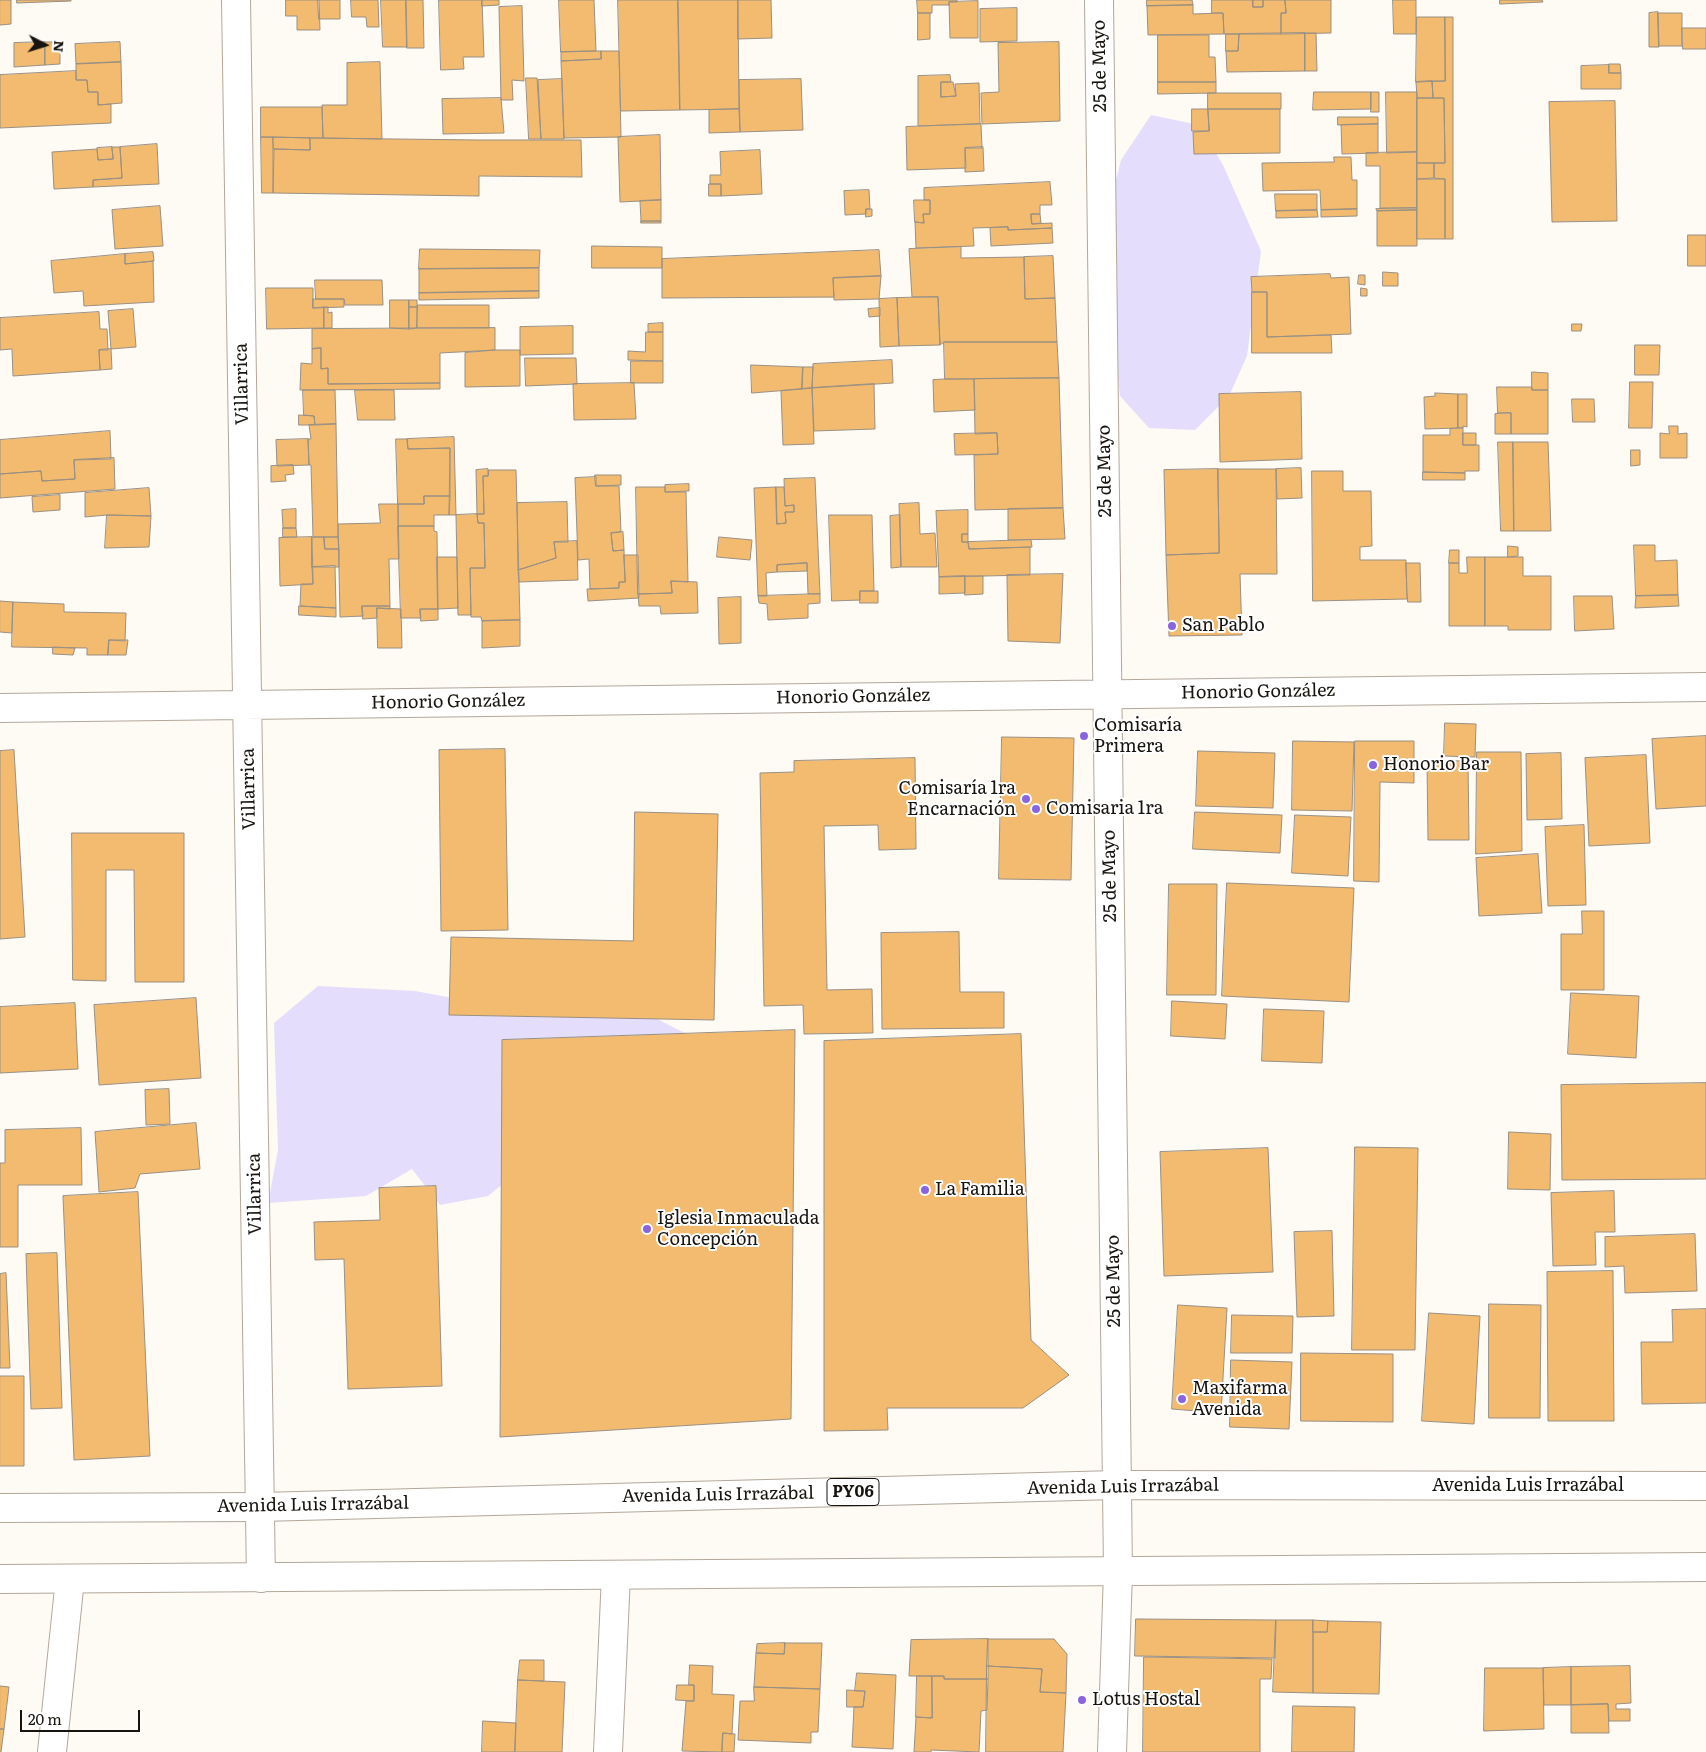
<!DOCTYPE html>
<html>
<head>
<meta charset="utf-8">
<style>
  body { margin:0 }
  #map { position:relative; width:1706px; height:1752px; overflow:hidden; background:#fefaf4; font-family:Literata,serif }
  canvas { display:block }
  .north { position:absolute; left:20px; top:20px; width:50px; height:50px; -webkit-text-stroke:4px #fff; paint-order:stroke; rotate:95deg; font-size:14px; font-weight:700; line-height:20px; text-align:center; color:#17130e }
  .north::after { content:''; display:block; margin:auto; width:18px; height:22px; background:#17130e; clip-path:polygon(50% 0,100% 100%,50% 72%,0 100%) }
  .scale { position:absolute; left:20px; top:1710px; width:120px; height:22px; box-sizing:border-box; border:2px solid #17130e; border-top:0; padding-left:6px; font-size:15px; line-height:18px; white-space:nowrap; color:#17130e; -webkit-text-stroke:4px #fff; paint-order:stroke }
</style>
</head>
<body>
<div id="map">
<canvas width="1706" height="1752"></canvas>
<div class="north">N</div>
<div class="scale">20 m</div>
</div>
<script>
const c = document.querySelector('canvas').getContext('2d');
c.lineJoin = 'round';
function paint(path, color) {
  c.fillStyle = color;
  c.fill(path, 'evenodd');
}
function strokePath(path, color, width, dash) {
  c.strokeStyle = color;
  c.lineWidth = width;
  c.lineCap = dash ? 'butt' : 'round';
  c.setLineDash(dash || []);
  c.stroke(path);
}
function write(font, color, halo, rows, align = 'center') {
  c.font = font + ' Literata,serif';
  c.lineWidth = 4;
  c.setLineDash([]);
  c.textBaseline = 'middle';
  c.strokeStyle = halo;
  c.fillStyle = color;
  for (const [text, x, y, turn = 0] of rows) {
    c.save();
    c.translate(x, y);
    c.rotate((+turn || 0) * Math.PI / 180);
    c.textAlign = isNaN(turn) ? turn : align;
    if (halo) c.strokeText(text, 0, 0);
    c.fillText(text, 0, 0);
    c.restore();
  }
}
paint(new Path2D(`
  M1151,115L1199,125L1223,165L1261,251L1247,356L1229,396L1195,430L1149,428L1120,396L1114,341L1110,204L1121,160Z
  M318,986L415,991L502,1007L635,1008L689,1035L488,1196L440,1205L412,1169L366,1196L268,1203L278,1150L274,1023Z`), '#e4defc');
const building = new Path2D(`
  M0,0H11V24L0,25Z
  M17,0H71V1L17,3Z
  M286,0H319L320,30H297V16H286Z
  M318,0H340V19H319Z
  M351,0H378L379,27H367L366,17H352Z
  M381,0H406L407,47H383Z
  M406,0H423L424,48H407Z
  M439,0H482L484,57H463L464,69L441,70Z
  M482,0H499V5L482,6Z
  M559,0H594L596,51L561,52Z
  M618,0H678L680,110L621,111Z
  M678,0H738L739,109L680,110Z
  M738,0H771L772,38L738,39Z
  M917,0H957V2H949V5H932V13H918Z
  M1147,0H1192L1193,5L1147,6Z
  M1212,0H1253V7H1263V0H1285L1286,13H1281V34H1224L1223,13H1212Z
  M1253,0H1263V7H1253Z
  M1285,0H1331V33L1281,34V13H1286Z
  M1393,0H1416V34H1394Z
  M1500,0H1542L1543,2L1500,4Z
  M978,1V38H950L949,2Z
  M1193,5V14L1223,13L1224,34L1148,35L1147,6Z
  M522,6L524,81L512,80L513,100H501L499,7Z
  M1017,8V41L980,42V9Z
  M1658,12L1659,47H1649V13Z
  M918,13H930V39L918,40Z
  M1658,13H1682V46H1659Z
  M1417,17H1445V81L1416,82Z
  M1445,17H1453V239H1445V179L1434,178V163H1445L1444,98H1433L1432,81H1445Z
  M1682,28H1706V49H1683Z
  M1305,33H1316L1317,71H1305Z
  M1305,33V71L1227,72L1226,51H1238L1239,34Z
  M1226,34H1239L1238,51H1226Z
  M1158,35H1209V57H1215L1216,82H1158Z
  M45,42H60V64L45,65Z
  M45,42V65L14,67V43Z
  M120,42L121,62L76,64L75,44Z
  M1059,42L1060,121L982,124L981,93L999,92L998,43Z
  M596,51H601V59L561,61V52Z
  M601,51H619L621,137L564,138L561,61L601,59Z
  M121,62L122,103L98,105V92H88L87,80H76V64Z
  M380,62L382,139L323,138L322,105H347V63Z
  M1609,64H1620L1621,73H1609Z
  M1609,65V73H1621V89H1581V66Z
  M76,71V80H87L88,92H98V105L111,104V123L0,128V75Z
  M950,75L951,82H941V97L956,96L955,84L979,83L980,124L918,126V76Z
  M526,78H537L541,139H529Z
  M562,79L564,139H541L538,80Z
  M801,79L803,130L740,132L739,80Z
  M1432,81L1433,98H1417L1416,82Z
  M941,82H953L956,96L941,97Z
  M1158,82H1216V93L1158,94Z
  M1314,92H1371V109L1313,110Z
  M1371,92H1379V112H1371Z
  M1386,92H1417V152L1387,153Z
  M1208,93H1281V109H1208Z
  M501,98L504,133L443,134L442,99Z
  M1417,98H1444L1445,163H1417Z
  M1615,101L1617,221L1552,222L1549,102Z
  M261,107H322L323,138L261,137Z
  M739,109L740,132L709,133V110Z
  M1192,109H1208L1209,131H1192Z
  M1208,109H1280V153L1194,154L1193,132L1209,131Z
  M1338,117H1378V124L1338,125Z
  M981,124L982,148H965L966,168L907,170L906,127Z
  M1378,124V153L1342,154L1341,125Z
  M660,135L661,200L620,202L618,137Z
  M261,137H273V193H262Z
  M273,137L310,138V150L274,149Z
  M310,138L480,140H581L582,177L479,176V196L273,193L274,149L310,150Z
  M157,144L159,184L93,187V180L122,178L120,147Z
  M112,147H120L122,178L93,180V187L54,189L52,152L97,149L98,160L113,159Z
  M112,147L113,159L98,160L97,148Z
  M983,147L984,171L965,172V148Z
  M760,150L762,194L721,196V184H710V175H721L720,152Z
  M1417,152V208H1380V166H1366V153Z
  M1334,157H1351L1352,180H1357V209L1321,210L1320,190L1263,191L1262,163L1334,162Z
  M1417,163H1434V178L1417,179Z
  M1417,179H1445V239H1417Z
  M1050,182L1052,205H1040V214H1031L1032,224L1052,223V228L1008,230V227L973,228L974,246L916,248L915,222L924,223L923,214H930V200H924V188Z
  M709,184H721V196H709Z
  M869,190L870,209H866V214L845,215L844,191Z
  M1275,194H1317V210L1276,211Z
  M661,200V221H641L640,201Z
  M914,200H930V214H923L924,223L915,222Z
  M160,206L163,246L115,249L112,210Z
  M1417,208V210L1377,211L1376,209Z
  M866,209H872V216L866,217Z
  M1357,209V216L1321,217V210Z
  M1317,210L1318,217L1276,218V211Z
  M1417,210V246H1377V211Z
  M1031,214H1040L1041,223L1032,224Z
  M641,221H661V223H641Z
  M1008,227V230L1052,228L1053,243L991,246L990,228Z
  M1688,235H1706V266H1688Z
  M592,246L662,247V268H592Z
  M961,247V258L1024,257L1025,299L1055,298L1057,342H944L940,345L938,297H912L909,249Z
  M420,249L540,250L539,268L419,269Z
  M879,250L881,276L833,278L834,297L662,298V259Z
  M153,252L154,261L125,264V254Z
  M125,254V264L153,261L154,302L84,306L83,291L54,293L51,261Z
  M1053,256L1055,298L1025,299L1024,257Z
  M539,268V291L419,293V269Z
  M1383,272L1398,273V286H1383Z
  M1330,274L1331,278L1349,277L1351,334L1267,337V292H1252L1251,277Z
  M1359,275H1365V285L1358,284Z
  M881,276L879,299L834,300L833,278Z
  M315,280H382L383,305H345L344,299H316Z
  M266,288H313V308L324,307V328L267,329Z
  M1361,288L1367,289V296H1361Z
  M539,291V298L419,300V293Z
  M1252,292H1267V337L1331,335L1332,353H1252Z
  M938,297L940,345L899,346L897,298Z
  M897,298L899,346L880,347L879,299Z
  M313,299H344V307L313,308Z
  M390,300H409V329L390,328Z
  M409,300H417V307H409Z
  M418,305H489V328H417Z
  M324,307H328V313L332,312V328H324Z
  M409,307H417V328L409,329Z
  M880,308V316L869,317L868,309Z
  M133,309L136,347L111,349L108,311Z
  M99,312L100,329H107L108,350H99L100,370L13,376L12,349L0,350V318Z
  M663,323V332H648V324Z
  M1572,324H1582L1581,331H1572Z
  M573,326V354L520,355V327Z
  M495,328V350L440,353V383L328,384V368L321,369V348L312,349V329Z
  M646,332H663V361L628,360V351L645,352Z
  M944,342H1057L1059,378L945,379Z
  M1635,345H1660L1659,375H1635Z
  M321,348V369L328,368V384L440,383V389L300,390L301,363L312,364V349Z
  M111,349L112,369L100,370L99,350Z
  M495,350H520V386L465,387V353Z
  M525,358H576L577,384L526,386Z
  M892,360L893,383L812,388L813,364Z
  M631,361H663V383H631Z
  M751,365L803,367L802,389L752,393Z
  M803,367H813L812,388L802,389Z
  M1532,372L1548,373V390H1532Z
  M1059,378L1063,508L975,510L974,455L998,454L997,433L975,434L974,379Z
  M945,379H974L975,410L934,412L933,380Z
  M1630,382H1653L1652,428H1629Z
  M634,383L636,419L574,420L573,384Z
  M874,384L875,429L814,431L812,388Z
  M1497,387H1532V390H1548V434H1511V413H1498Z
  M812,388L814,444L783,445L781,391Z
  M303,390H335L336,424L315,425L314,416L304,415Z
  M355,390H394L395,420H358Z
  M1301,392L1302,459L1220,462L1219,394Z
  M1435,393L1458,394V428L1425,429L1424,397L1435,396Z
  M1458,394H1467V427L1463,426V428H1458Z
  M1572,399H1594L1595,422H1573Z
  M1511,413V434H1495V414Z
  M299,415L314,416L315,425H299Z
  M336,424L338,537H313L311,465H309L308,439H311L309,425Z
  M1669,426H1678V434L1687,433V458H1660V433L1669,434Z
  M1463,428V445H1479V471H1465V473L1423,472V435H1450V429Z
  M110,431L111,459L74,460L75,479L42,481L41,471L0,474V440Z
  M997,433L998,454L955,455L954,434Z
  M1463,433H1476V445H1463Z
  M454,437L456,515H449L450,448L408,449L407,439Z
  M308,439L309,465L277,466L276,440Z
  M396,439H407L408,449L450,448V496H424V504H398Z
  M1498,442H1513L1514,531H1501Z
  M1513,442H1548L1551,531H1514Z
  M1631,450H1640V465L1631,466Z
  M114,458L115,489L0,498V474L41,471L42,481L75,479L74,460Z
  M293,465L294,474L285,475L286,481L271,482V466Z
  M1301,468L1302,498L1277,499L1276,469Z
  M488,469V476H483L484,514H477L476,470Z
  M1218,469H1276L1277,574H1240L1242,635L1169,636L1166,555L1219,553Z
  M1218,469L1219,553L1166,555L1164,470Z
  M489,470H516L520,620L482,621L481,617H471L470,568H485L484,523H478L477,514H484L483,476H488Z
  M1312,471H1343V491H1371L1372,546L1360,547V560H1406L1407,599L1313,601Z
  M1423,472L1465,473V480H1423Z
  M595,475H621V485L596,486Z
  M596,477V486H619L621,532L611,533L613,551L624,550L625,582H619V588L590,589L589,559L578,560L575,478Z
  M815,478L820,594H808L807,563L777,565V572L766,573L767,596H758L754,488L776,487L777,524L786,523L785,512H794V505L785,506L784,479Z
  M689,484V491L665,492V485Z
  M636,487H665V492H686L688,582L671,581L672,593L638,594Z
  M776,487H784L785,506L794,505V512H785L786,523L777,524Z
  M149,488L151,516L107,515L85,517V493Z
  M60,495V510L33,512L32,497Z
  M424,496H450L449,515H434V526H398V504H424Z
  M567,502L568,542H554L556,558L518,570L517,503Z
  M919,503L920,534L935,533L937,567H901L899,504Z
  M379,504H398L399,559H389L390,606H362L363,616L340,617L338,524L380,523Z
  M1063,508L1065,539L1008,540V509Z
  M296,509V528H283L282,510Z
  M968,510V534H962V542H968L969,549L1030,547V575L939,577L936,511Z
  M477,514L478,523H484L485,568H470L471,615H458L456,515Z
  M107,515L151,516L149,547L105,548Z
  M829,515H872L874,591H860V600L832,601Z
  M900,515L901,567L891,568L890,516Z
  M398,526H434V531L437,532L438,609H420L421,618H401Z
  M283,528H296L297,537H283Z
  M623,532L624,550L613,551L611,533Z
  M962,534H968V542H962Z
  M312,537L313,584L280,586L279,538Z
  M312,537H324L325,549H339V567H312Z
  M324,537H338L339,549H325Z
  M719,537L752,540L750,560L717,557Z
  M1031,540L1032,547L969,549L968,542Z
  M577,541L578,580L519,582L518,570L556,558L554,542Z
  M1634,545H1655V561L1677,560L1678,595L1636,596Z
  M1508,546L1518,547V556L1508,557Z
  M1450,550H1459V563H1449Z
  M624,555H638L639,598L588,601L587,589L619,588V582H625Z
  M437,557H457L458,608L438,609Z
  M1467,557H1485V626H1449V563H1459V573H1467Z
  M1485,557H1523V576H1551V630H1508V626H1485Z
  M807,563V571L777,572V565Z
  M1406,563H1420L1421,602H1408Z
  M335,566L336,608L300,606L301,584H313L312,567Z
  M1063,574L1060,643L1008,641L1007,575Z
  M965,576V593L939,594V577Z
  M965,576H983V594L965,595Z
  M671,581L697,582L698,613L661,614L660,606H639L638,594L672,593Z
  M860,591H878V603H860Z
  M820,594V603L808,604V618L768,620L767,604L759,603L758,596Z
  M1678,595L1679,606L1635,608L1636,596Z
  M1574,596H1612L1614,629L1575,631Z
  M741,597V643L719,644L718,598Z
  M0,601L13,602L12,633L0,632Z
  M13,602L64,604V612L126,613L125,641L109,640L108,655H87V648L12,647Z
  M299,606L336,608V617L299,615Z
  M362,606H390V609L377,608V618L363,619Z
  M377,608L401,609L402,648H378Z
  M420,609H438V620L421,621Z
  M520,620V646L482,648V621Z
  M109,640H128L126,655H108Z
  M53,647L75,648L73,655L53,654Z
  M1445,723L1476,724L1475,757L1444,756Z
  M1706,736V806L1656,809L1652,739Z
  M1002,737L1074,738L1071,880L999,879Z
  M1293,741L1354,742L1352,811L1292,810Z
  M1355,741H1414V783L1380,782L1379,882L1354,881Z
  M505,749L508,930L441,931L439,750Z
  M14,750L25,937L0,939V751Z
  M1198,751L1275,753L1273,808L1196,806Z
  M1477,752H1521L1522,851L1476,854Z
  M1561,753L1562,819L1527,820L1526,754Z
  M1646,755L1650,843L1589,846L1585,758Z
  M915,758L916,849L879,850L878,825L824,826L827,990L872,989L873,1033L804,1034L803,1005L764,1006L760,773L794,772V761Z
  M1468,761L1469,840H1428L1427,762Z
  M635,812L718,814L714,1020L449,1015L451,937L633,941Z
  M1195,812L1282,815L1280,853L1193,849Z
  M1295,815L1351,817L1348,876L1292,873Z
  M1584,825L1586,905L1548,906L1545,827Z
  M72,833H184V982H135L134,870H106V981L73,980Z
  M1538,854L1542,913L1479,916L1476,858Z
  M1227,883L1354,888L1349,1002L1222,996Z
  M1169,884H1217L1216,995H1167Z
  M1582,911H1604V990H1561V934H1582Z
  M959,932L960,992H1004V1028L882,1029L881,933Z
  M1571,993L1639,996L1636,1058L1568,1054Z
  M196,998L201,1078L99,1085L94,1005Z
  M1172,1001L1227,1004L1225,1039L1171,1036Z
  M75,1003L78,1069L0,1073V1007Z
  M1264,1009L1324,1011L1322,1063L1262,1061Z
  M795,1030L791,1419L500,1437L502,1040Z
  M1021,1034L1031,1340L1069,1375L1023,1408H887L888,1430L824,1431V1041Z
  M1706,1083V1179L1562,1180L1561,1085Z
  M169,1089L170,1124L146,1125L145,1090Z
  M196,1123L200,1169L140,1174L135,1188L99,1192L95,1132Z
  M81,1128L82,1185H18V1247H0V1163H5V1130Z
  M1509,1132L1551,1134L1550,1190L1508,1189Z
  M1355,1147L1418,1148L1415,1350H1352Z
  M1268,1148L1273,1272L1164,1276L1160,1152Z
  M436,1186L442,1386L348,1389L344,1259L315,1260L314,1222L380,1220L379,1188Z
  M1614,1191L1615,1232H1595L1596,1265L1553,1266L1551,1193Z
  M138,1192L150,1456L74,1460L63,1196Z
  M1332,1231L1334,1316L1297,1317L1294,1232Z
  M1695,1234L1697,1291L1625,1293L1624,1266L1605,1267V1237Z
  M57,1253L62,1408L31,1409L26,1254Z
  M1613,1271L1614,1421H1548L1547,1272Z
  M6,1273L10,1368H0V1274Z
  M1489,1304L1541,1305L1540,1418H1489Z
  M1178,1305L1227,1308L1221,1413L1172,1409Z
  M1706,1309V1403L1642,1404L1641,1342H1673L1672,1310Z
  M1429,1313L1480,1316L1474,1424L1422,1421Z
  M1232,1315L1293,1316L1292,1353H1231Z
  M1301,1353L1393,1354V1422L1301,1421Z
  M1231,1360L1292,1362L1289,1429L1230,1427Z
  M0,1376H24V1466H0Z
  M1136,1619L1276,1620L1275,1658L1135,1656Z
  M1276,1620H1313V1693L1273,1692Z
  M1313,1620L1328,1621L1327,1632H1313Z
  M1328,1621L1381,1622L1379,1694L1313,1693V1632H1327Z
  M988,1639H1054L1067,1654L1066,1693L1040,1692L1042,1669L987,1666Z
  M988,1639V1679H944V1676H909L911,1640Z
  M785,1643L784,1654L756,1653L757,1644Z
  M785,1643H822L820,1689L754,1687L756,1653L784,1654Z
  M1144,1657L1272,1659L1271,1679H1260V1752H1143Z
  M520,1660H544V1681L518,1680Z
  M690,1665L713,1666L712,1694L734,1695L732,1734L723,1733L722,1752L682,1751L686,1701H694V1685H689Z
  M987,1666L1042,1669L1040,1692L1066,1693L1063,1752H986Z
  M1630,1666L1631,1703L1616,1704V1709H1630V1721H1609L1608,1704L1571,1705V1667Z
  M1571,1667V1705H1544L1543,1668Z
  M1485,1668H1543L1544,1729L1484,1731Z
  M857,1673L896,1675L893,1749L852,1747L854,1707H863L865,1691H855Z
  M917,1676H932V1718L916,1717Z
  M932,1676H944V1679H988L987,1710L981,1711L979,1752L931,1750V1752H914L916,1717L932,1718Z
  M518,1680L565,1682L562,1752H515Z
  M677,1685H694V1701L676,1700Z
  M0,1686L9,1687L4,1729H0Z
  M754,1687L820,1689L818,1732H811V1743L738,1740L740,1701H754Z
  M847,1690L865,1691L863,1707H847Z
  M1608,1704L1609,1733H1571V1705Z
  M1293,1706L1355,1707L1354,1752H1292Z
  M483,1721L516,1723L515,1752H482Z
  M0,1729H4L1,1752H0Z
  M723,1733L735,1734L734,1752H722Z`);
paint(building, '#f2bb6f');
strokePath(building, '#9a9083', 1);
const minor = new Path2D(`
  M236,0L261,1578
  M1099,0L1118,1572L1112,1752
  M0,708L1706,687
  M52,1752L70,1579
  M608,1752L616,1575`);
const trunk = new Path2D(`
  M0,1508L260,1507L1117,1485L1706,1486
  M0,1579L1706,1567`);
strokePath(minor, '#b2a89a', 30);
strokePath(trunk, '#b2a89a', 30);
strokePath(minor, '#fff', 28);
strokePath(trunk, '#fff', 28);
for (const [x, y, r, color] of [
  [1172,626,5,"#8a63de"],
  [1084,736,5,"#8a63de"],
  [1373,765,5,"#8a63de"],
  [1026,799,5,"#8a63de"],
  [1036,809,5,"#8a63de"],
  [925,1190,5,"#8a63de"],
  [647,1229,5,"#8a63de"],
  [1182,1399,5,"#8a63de"],
  [1082,1700,5,"#8a63de"]
]) {
  const dot = new Path2D();
  dot.arc(x, y, r, 0, 2 * Math.PI);
  c.fillStyle = color;
  c.fill(dot);
  strokePath(dot, '#fff', 2);
}
for (const [x, y, w] of [
  [853,1492,52]
]) {
  const box = new Path2D();
  box.roundRect(x - w / 2, y - 13.5, w, 27, 4);
  c.fillStyle = '#fff';
  c.fill(box);
  strokePath(box, '#17130e', 1);
}
write('bold 16px', '#17130e', null, [
  ["PY06",853,1492]
]);
write('18px', '#17130e', '#fff', [
  ["25 de Mayo",1100,66,-91],
  ["Villarrica",242,384,-91],
  ["25 de Mayo",1105,471,-91],
  ["Honorio González",1258,692,-1],
  ["Honorio González",853,697,-1],
  ["Honorio González",448,702,-1],
  ["Villarrica",249,789,-91],
  ["25 de Mayo",1110,876,-91],
  ["Villarrica",255,1194,-91],
  ["25 de Mayo",1114,1281,-91],
  ["Avenida Luis Irrazábal",1528,1486],
  ["Avenida Luis Irrazábal",1123,1487,-1],
  ["Avenida Luis Irrazábal",718,1495,-1],
  ["Avenida Luis Irrazábal",313,1505,-1]
]);
write('18px', '#17130e', '#fff', [
  ["San Pablo",1182,626],
  ["Comisaría",1094,726],
  ["Primera",1094,747],
  ["Honorio Bar",1383,765],
  ["Comisaría 1ra",1016,789,"right"],
  ["Encarnación",1016,810,"right"],
  ["Comisaria 1ra",1046,809],
  ["La Familia",935,1190],
  ["Iglesia Inmaculada",657,1219],
  ["Concepción",657,1240],
  ["Maxifarma",1192,1389],
  ["Avenida",1192,1410],
  ["Lotus Hostal",1092,1700]
], 'left');
</script>
</body>
</html>
